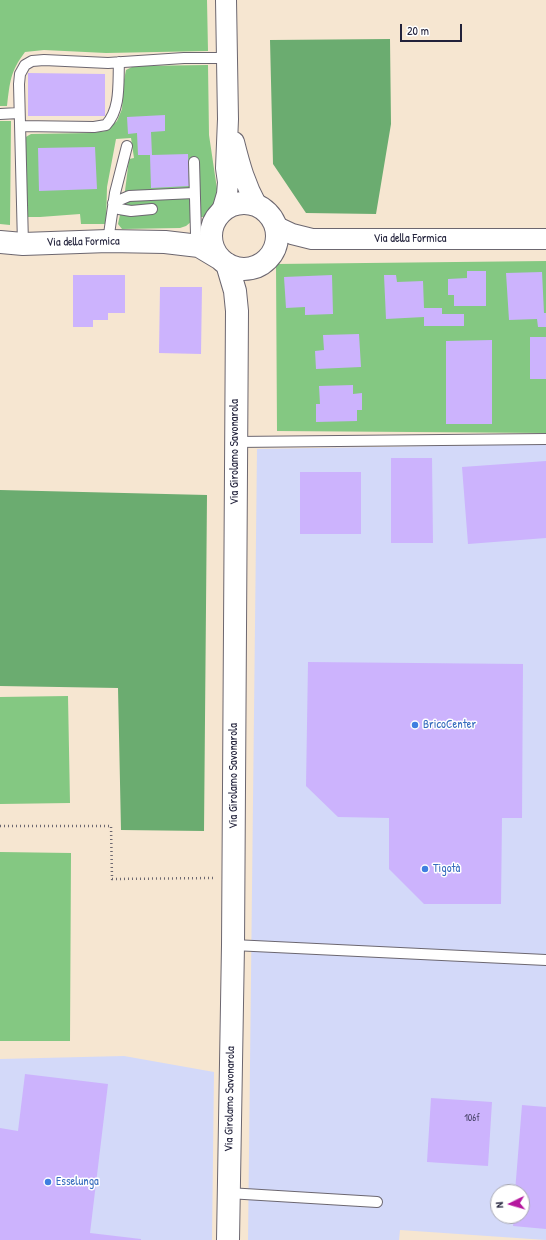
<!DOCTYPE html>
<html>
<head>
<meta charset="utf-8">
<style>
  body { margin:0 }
  #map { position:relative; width:546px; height:1240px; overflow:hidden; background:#f6e6d1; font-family:"Patrick Hand",sans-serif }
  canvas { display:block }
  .north { position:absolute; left:490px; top:1184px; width:40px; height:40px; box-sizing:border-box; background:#fff; border:1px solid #a7a7b1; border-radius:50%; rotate:265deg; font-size:11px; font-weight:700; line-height:16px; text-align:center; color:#22223b }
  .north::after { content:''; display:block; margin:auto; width:14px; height:18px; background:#b5179e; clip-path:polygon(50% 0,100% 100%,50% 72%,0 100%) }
  .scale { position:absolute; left:400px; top:24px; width:62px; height:18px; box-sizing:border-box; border:2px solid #22223b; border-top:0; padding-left:5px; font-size:12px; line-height:14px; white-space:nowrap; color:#22223b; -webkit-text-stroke:3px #fff; paint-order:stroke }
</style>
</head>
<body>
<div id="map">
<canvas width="546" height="1240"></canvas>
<div class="north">N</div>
<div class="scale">20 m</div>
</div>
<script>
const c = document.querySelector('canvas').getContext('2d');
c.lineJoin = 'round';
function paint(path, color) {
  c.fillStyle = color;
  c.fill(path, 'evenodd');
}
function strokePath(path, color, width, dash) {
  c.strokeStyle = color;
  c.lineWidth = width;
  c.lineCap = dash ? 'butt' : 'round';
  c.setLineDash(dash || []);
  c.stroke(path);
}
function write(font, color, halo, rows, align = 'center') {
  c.font = font + ' "Patrick Hand",sans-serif';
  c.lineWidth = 3;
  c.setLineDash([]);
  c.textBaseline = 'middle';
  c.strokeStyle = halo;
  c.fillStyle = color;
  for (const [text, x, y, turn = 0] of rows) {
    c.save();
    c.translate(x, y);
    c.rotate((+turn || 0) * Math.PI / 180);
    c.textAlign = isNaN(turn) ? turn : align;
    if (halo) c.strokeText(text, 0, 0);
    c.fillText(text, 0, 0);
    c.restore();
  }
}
paint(new Path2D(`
  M546,444V1240L400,1230L399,1240H248L257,449ZM498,1192H522V1216H498Z
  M124,1056L214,1072L212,1240H0V1059Z`), '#d3d9f9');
paint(new Path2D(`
  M0,0H207L208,51L106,53L44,50L25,52C10,72 10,82 7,106H0Z
  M208,65L209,135L217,189L214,205L206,217H199L200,162L197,158L193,159L188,162L192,221L186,226L180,228L122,229L118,224L125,191L129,159L134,158L131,138L116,139L107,187L106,224H81L80,214L40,217H26L24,138L31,134L90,133L106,131L117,121L122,109L124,80L126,70L134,66Z
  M0,121H11L10,225L0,224Z
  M546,261V433L277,431L276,264Z
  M68,696L70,803L0,804V697Z
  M0,852L71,853L70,1041H0Z`), '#84c882');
paint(new Path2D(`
  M390,39L391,124L376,214L306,213L273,164L270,40Z
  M0,490L207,495L204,831L121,830L118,688L0,686Z`), '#6bac70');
paint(new Path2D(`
  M28,73L105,74V116H28Z
  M165,115V131L151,132L152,155L188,154L189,186L151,188L150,155H152H138L137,133L128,134L127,117Z
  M95,147L97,189L39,191L38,148Z
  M467,271H486V306H454V295H448V279L467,278Z
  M542,272L544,313H546V327H538L537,319L509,320L506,273Z
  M73,275H125V313H108V320H93V327H73Z
  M332,275L333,314L305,315V307L286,308L284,277Z
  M384,275H396L397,282L423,281L424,308H442V314H464V326H424V317L386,319Z
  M160,287H202L201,354L159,353Z
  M359,334L361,367L316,369L315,351L324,350L323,335Z
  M530,337H546V379H530Z
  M492,340V424H446V341Z
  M353,385V394L362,393V410H357V421L316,422V404H320L319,386Z
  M391,458H432L433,543H391Z
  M546,461V538L468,544L462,467Z
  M300,472H361V534H300Z
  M308,662L523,664L522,818H502L501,904H424L389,869V818L338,817L306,786Z
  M25,1074L108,1084L90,1233L141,1239V1240H0V1128L18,1131Z
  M431,1098L492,1102L488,1166L427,1162Z
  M522,1105L546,1107V1229L513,1226L514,1216H522V1192H515Z`), '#ccb3fd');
const service = new Path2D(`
  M0,114L19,113
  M20,126L94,127L106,125C121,109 118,83 119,62
  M194,162L196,234
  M152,209L131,211L119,209L113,203L129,196L194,193
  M108,241L115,193L127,146
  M23,244L19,84L20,74L25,65L32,61L44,60L108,63L184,58H227
  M235,442L546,439
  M233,945L546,960
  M228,1193L377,1202`);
const minor = new Path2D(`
  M234,142C240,166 245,184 257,206
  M222,211L227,194L228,182L226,168L228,119L226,0
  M275,226L292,234L312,239H546`);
const tertiary = new Path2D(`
  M211 236a33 33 0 1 1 66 0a33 33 0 1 1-66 0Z
  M0,242L23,244L108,241L165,242L199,246L219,258
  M227,264L235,291L237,311L233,945L228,1240`);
strokePath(service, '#6c6770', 12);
strokePath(minor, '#6c6770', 22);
strokePath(tertiary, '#6c6770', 24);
strokePath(new Path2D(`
  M0,826H111L112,879L213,878`), '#6c6770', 2.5, [1, 3]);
strokePath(service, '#fff', 10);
strokePath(minor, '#fff', 20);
strokePath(tertiary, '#fff', 22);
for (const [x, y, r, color] of [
  [415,725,4,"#3f7fe0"],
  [425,869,4,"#3f7fe0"],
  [48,1182,4,"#3f7fe0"]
]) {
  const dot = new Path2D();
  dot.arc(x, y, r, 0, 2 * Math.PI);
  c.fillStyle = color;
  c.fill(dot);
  strokePath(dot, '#fff', 1.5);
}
write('10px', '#4c466c', null, [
  ["106f",472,1118]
]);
write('12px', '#22223b', '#fff', [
  ["Via della Formica",410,239],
  ["Via della Formica",83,242,-1],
  ["Via Girolamo Savonarola",235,452,-90],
  ["Via Girolamo Savonarola",234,776,-90],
  ["Via Girolamo Savonarola",230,1099,-89]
]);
write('12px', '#366cbe', '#fff', [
  ["BricoCenter",423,725],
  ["Tigotà",433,869],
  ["Esselunga",56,1182]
], 'left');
</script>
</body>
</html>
